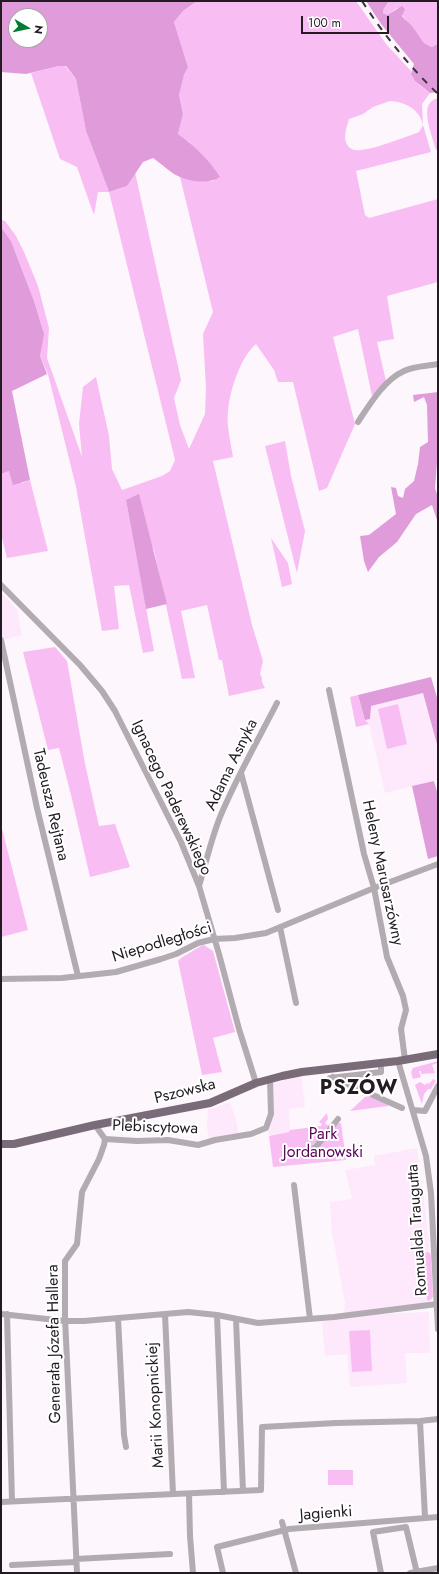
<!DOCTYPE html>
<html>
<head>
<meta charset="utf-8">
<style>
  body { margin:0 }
  #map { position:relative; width:439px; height:1574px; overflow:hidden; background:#fdf6fc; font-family:Jost,sans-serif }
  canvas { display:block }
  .frame { position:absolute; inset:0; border:2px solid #221c22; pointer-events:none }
  .north { position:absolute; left:8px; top:8px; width:40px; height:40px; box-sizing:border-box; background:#fff; border:1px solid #a7a4a7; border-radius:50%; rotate:99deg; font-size:11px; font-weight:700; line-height:16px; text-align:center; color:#221c22 }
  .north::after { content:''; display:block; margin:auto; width:14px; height:18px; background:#017c33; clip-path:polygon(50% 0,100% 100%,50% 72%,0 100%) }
  .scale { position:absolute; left:301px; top:16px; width:88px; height:18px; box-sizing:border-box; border:2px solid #221c22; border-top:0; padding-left:5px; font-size:12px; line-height:14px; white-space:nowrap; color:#221c22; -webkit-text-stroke:3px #fff; paint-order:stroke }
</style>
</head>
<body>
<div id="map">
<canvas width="439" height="1574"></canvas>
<div class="frame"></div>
<div class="north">N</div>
<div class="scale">100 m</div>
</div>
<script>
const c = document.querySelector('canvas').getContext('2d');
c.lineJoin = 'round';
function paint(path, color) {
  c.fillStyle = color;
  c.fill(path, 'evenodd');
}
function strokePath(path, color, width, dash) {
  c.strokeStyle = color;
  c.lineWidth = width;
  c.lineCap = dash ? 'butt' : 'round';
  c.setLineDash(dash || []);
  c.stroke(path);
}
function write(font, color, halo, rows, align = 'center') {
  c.font = font + ' Jost,sans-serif';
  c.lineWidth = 4;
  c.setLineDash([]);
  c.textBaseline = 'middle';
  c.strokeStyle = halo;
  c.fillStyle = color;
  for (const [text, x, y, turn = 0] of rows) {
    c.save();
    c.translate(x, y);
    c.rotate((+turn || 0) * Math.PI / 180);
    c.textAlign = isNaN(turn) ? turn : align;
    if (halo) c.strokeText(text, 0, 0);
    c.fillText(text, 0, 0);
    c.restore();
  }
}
paint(new Path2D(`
  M1,592L17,609L22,635L2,640Z
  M423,693L438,748V780L385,793L369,724L365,720L370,719L371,706Z
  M301,1075L305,1106L304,1107L290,1109L289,1111L290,1132L269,1136L268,1131L272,1120L273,1082Z
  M230,1102L235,1116L239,1134L209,1140L207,1127L208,1110Z
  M417,1148L429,1241L432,1299L418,1306L351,1315L428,1312L429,1315L430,1353H405L407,1383L350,1387L347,1354L325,1356L322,1322L344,1316L345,1302L332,1232L330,1202L352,1199L345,1170L375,1165L374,1156Z`), '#fde9fb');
paint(new Path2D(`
  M197,1H356L386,44L411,71C411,80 423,88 430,93L422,104L423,125L431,152L356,171L365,215L369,218L438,199V282L387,296L394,339L377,342L386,381L372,396L358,329L333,337L355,424L327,488L319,491L293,382H278L274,370L256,344C240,358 230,390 228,411C226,424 231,444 233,457L213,461L252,625L263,661L260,674L262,678V682L265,688L229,696L222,660H219L207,605L181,611L195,678L182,679L154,550L126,500L154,651L143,653L129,585L114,586L119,629L102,631L76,487L48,374L40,356L43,331L34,301L11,241L1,227V220L5,221L16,236L24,252L38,286L49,328L47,358L82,457L79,424L83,387L96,377L109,436L112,469L122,490L162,476L170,471L175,460L109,192H98L94,215L77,167L60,159L31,73L59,66H65L76,79L86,131L109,192L127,186L135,172L181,380L174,398L180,425L189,449L205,414L206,388L203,334L213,312L180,177L204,181H214L189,142L178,134L183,114L179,95L184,75L188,67L174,22L183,11ZM390,101C406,102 420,110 423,125L419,132C406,137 367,152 356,150C353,150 349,148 348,146C342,139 347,126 349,119L363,114L373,107Z
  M389,1H438L437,45L432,47L424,43L397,8L387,15L383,13V10Z
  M438,98V149L436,150C433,139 422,111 430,103C431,101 435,99 438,98Z
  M285,441L291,476L305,531L297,573L265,446Z
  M9,471L22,483L30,480L48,551L7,558L1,534V474Z
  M271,538L288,563L292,584L282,587Z
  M55,647L67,661L85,764L99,826L115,824L130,867L90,877L72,799L59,748L48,750L23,652Z
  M358,695L365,720L369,724L356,727L350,697Z
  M398,704L407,744L387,749L378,709Z
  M1,825L28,930L1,937Z
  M204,945L213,951L235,1032L213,1038L222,1072L202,1075L178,961L181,958L201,946Z
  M438,1061V1063L432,1065L435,1073L421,1074V1071H419L421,1077L413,1079L411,1072L413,1068Z
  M433,1079L436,1081L431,1089H428L424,1094L422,1104L415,1085L420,1082L425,1085L427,1083L429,1084Z
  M370,1096L388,1104V1106L350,1111L365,1097Z
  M327,1113L328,1119L325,1123L327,1125L341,1123L346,1160L273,1167L269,1136L289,1132L290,1130L321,1126L322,1124L319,1122Z
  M427,1252L430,1253L431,1256L433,1297L429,1301L427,1300L422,1258L423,1253Z
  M370,1330L372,1371L352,1372L349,1331Z
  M328,1470H353V1485H328Z`), '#f8bdf3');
paint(new Path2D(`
  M1,1H197L183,11L174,22L188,67L184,75L179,95L183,114L178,134C195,146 209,160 220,177C210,184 191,182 180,177C170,173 162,164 153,158L143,162L127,186L109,192L86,131L76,79L66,66H59L26,74L1,72ZM16,16H40V40H16Z
  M366,1H389L383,10V13L387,15L402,6L405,9L402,16L412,26L424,43L432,47L438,44V92L430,93L415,81L411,74L414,64L381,24Z
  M1,227L11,241L34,301L44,334L40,356L47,374L12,391L30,480L13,485L9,471L1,474Z
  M438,392V450L435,488L438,497V523L432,505L416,514L397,542L379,557L368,572L364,561L360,536L369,535L396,514L391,487L396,488L398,496L403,498L405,489L414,481L418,464L420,447L428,442L427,405L424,397L414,402L413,395Z
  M139,494L167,604L146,609L126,500Z
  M431,677L438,701V748L423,693L371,706L370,719L365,720L358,695Z
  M434,781L438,795V856L428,859L412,786Z`), '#df9bda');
strokePath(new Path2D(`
  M358,422C370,404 384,380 404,371C414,366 427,366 438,364
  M1,585L80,665L102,691L115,711L181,842L199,886L219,954L239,1029L256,1083
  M1,640L37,808L78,976
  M329,690L364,854L374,888L387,957L403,996L406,1010L401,1029L405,1060
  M241,773L278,910
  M199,886C207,860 212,834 223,810C239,773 259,738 277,703
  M280,927L296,1003
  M1,979L62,978L116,972L161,959L176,954L198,943L214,939L235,938L266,933L374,888L438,864
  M398,1061L426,1156L431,1193L438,1329
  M333,1077L358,1089
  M330,1078L381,1072V1067
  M373,1095L402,1108
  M413,1110L425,1111L438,1086
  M95,1125L105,1139
  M105,1139L137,1141L168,1140L198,1145L215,1140L251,1134L266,1128L271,1114L270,1079
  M305,1155L316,1147L338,1119
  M294,1185L310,1319
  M1,1314L65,1321H84L188,1312L217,1315L258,1323L334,1317L437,1304
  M7,1314L12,1501
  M165,1314L173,1494
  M217,1315L224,1492
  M118,1318L124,1435L126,1447
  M236,1319L243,1491
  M420,1421L425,1517
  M189,1494L190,1536L193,1573
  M1,1502L261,1490L262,1427L336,1423L420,1421L438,1419
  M282,1522L296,1573
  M76,1559L170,1554
  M12,1565L76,1562
  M77,1573L65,1318V1261L77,1244L82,1192L99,1159L104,1145L105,1139
  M223,1573L217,1547L289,1529L438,1517
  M381,1573L373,1532L406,1527L417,1573
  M410,1573L438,1568`), '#b3abb2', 6);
strokePath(new Path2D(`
  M1,1144H14L95,1125L210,1103L256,1083L282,1076L302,1072L398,1061L438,1054`), '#796c78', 8);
strokePath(new Path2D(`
  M362,1C384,35 409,66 438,94`), '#3a343a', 2, [7, 7]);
write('16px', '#221c22', '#fff', [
  ["Adama Asnyka",232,765,-64],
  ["Ignacego Paderewskiego",171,798,65],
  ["Tadeusza Rejtana",50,805,77],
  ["Heleny Marusarzówny",382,873,78],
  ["Niepodległości",162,943,-17],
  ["Pszowska",185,1092,-14],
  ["Plebiscytowa",155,1128,2],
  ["Romualda Traugutta",418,1230,-94],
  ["Generała Józefa Hallera",55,1344,-91],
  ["Marii Konopnickiej",156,1405,-93],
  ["Jagienki",326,1514,-4]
]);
write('16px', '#590458', '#fff', [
  ["Park",323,1135],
  ["Jordanowski",323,1153]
]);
c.letterSpacing = '1px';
write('bold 20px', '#221c22', '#fff', [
  ["PSZÓW",359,1089]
]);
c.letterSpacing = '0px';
</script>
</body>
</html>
